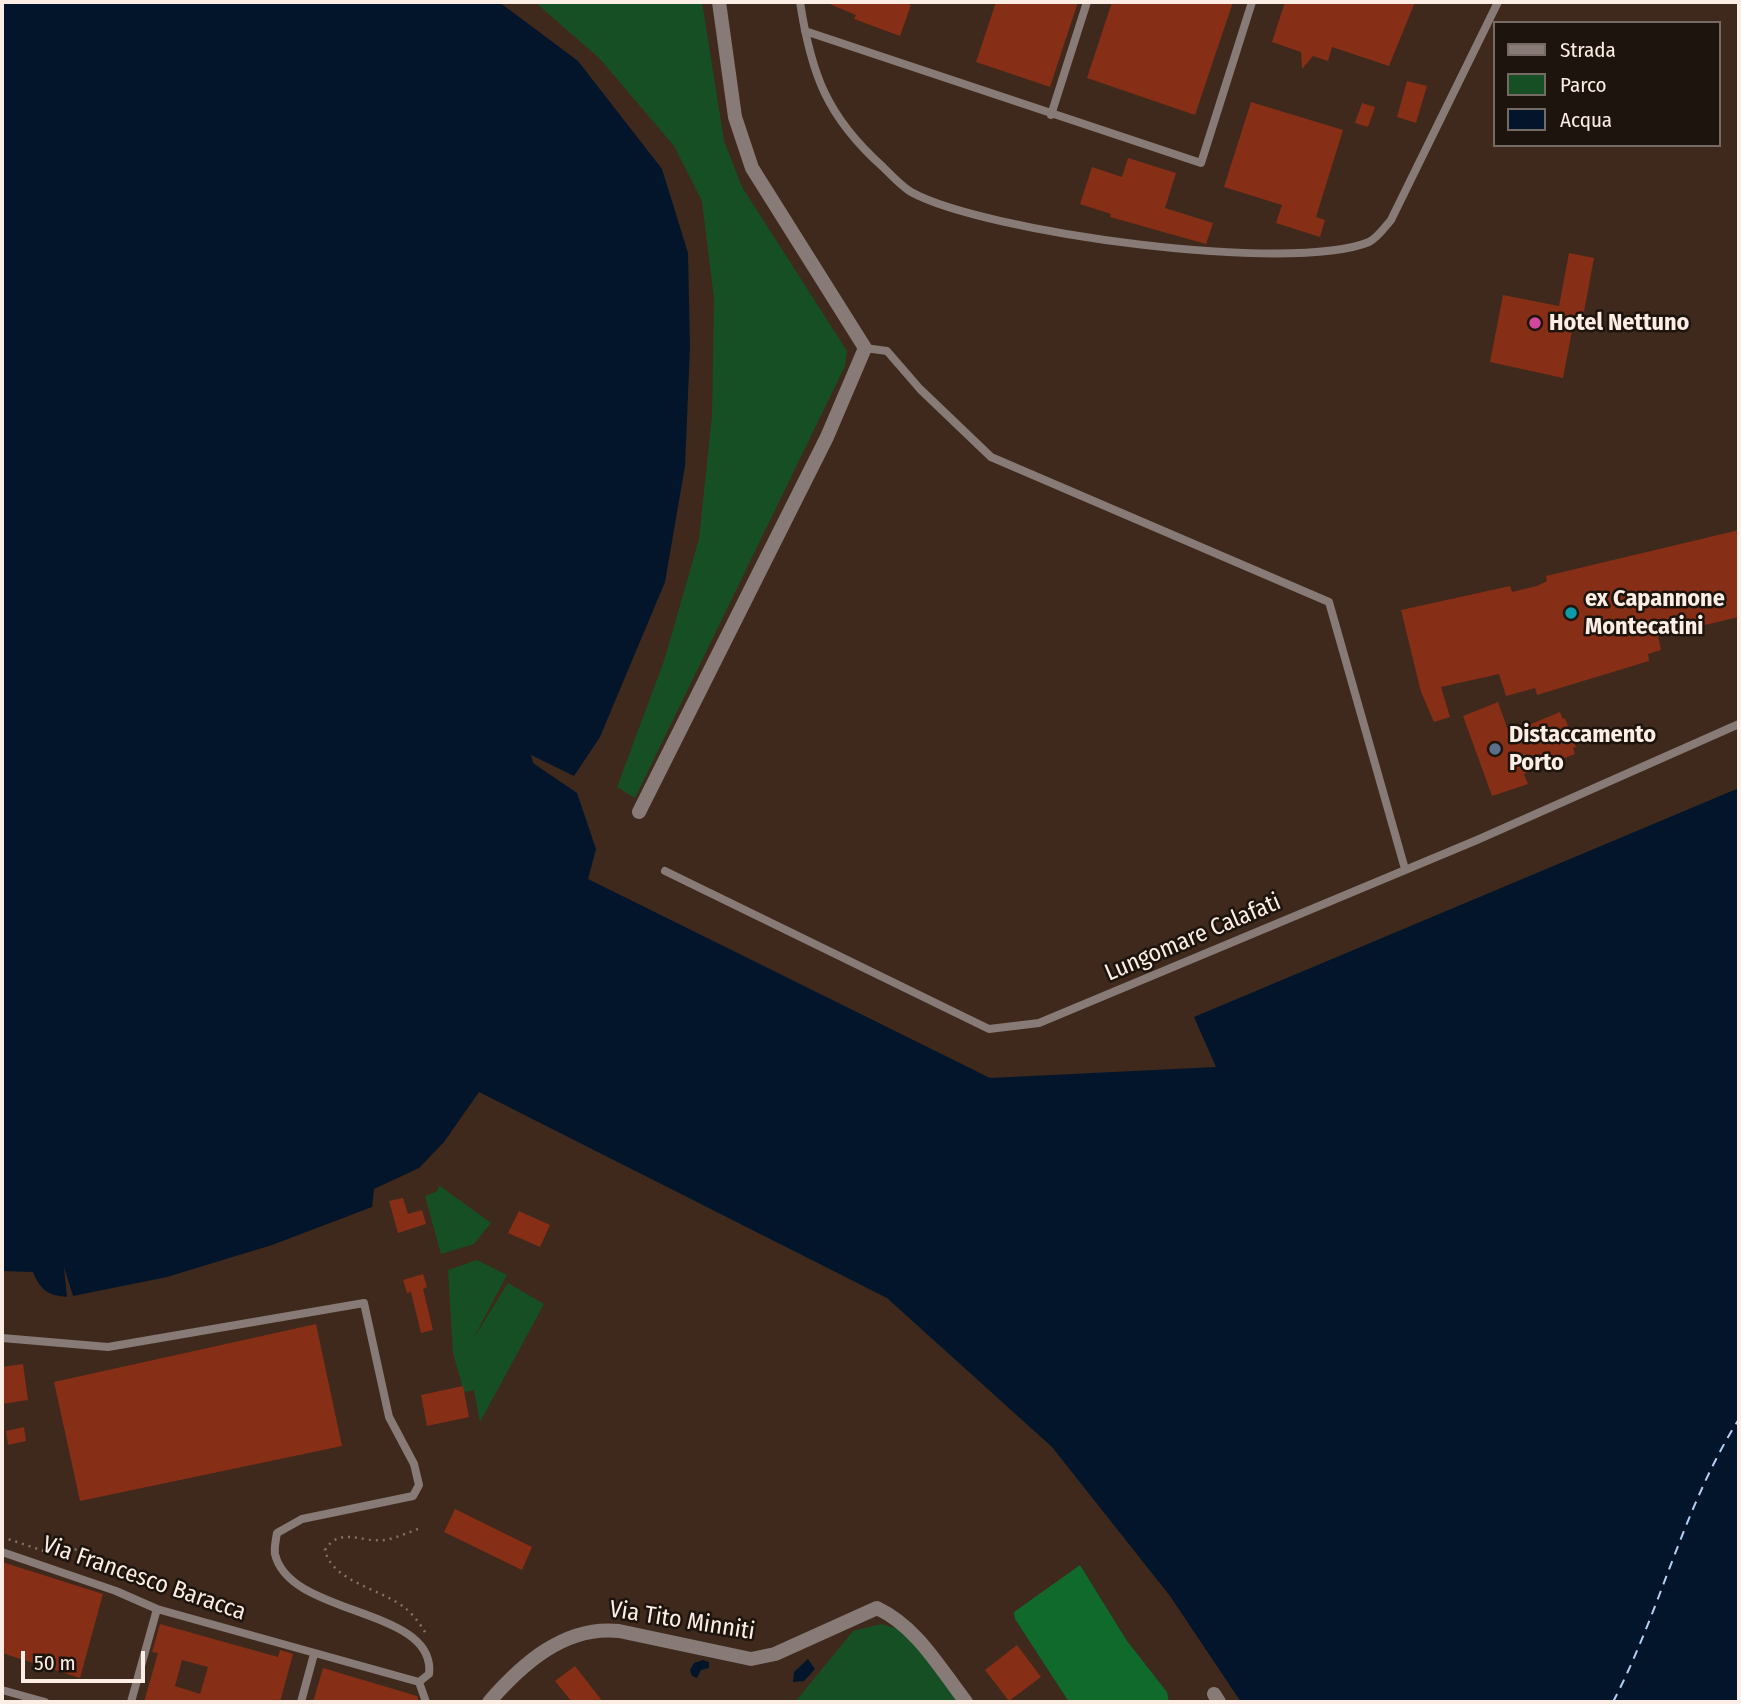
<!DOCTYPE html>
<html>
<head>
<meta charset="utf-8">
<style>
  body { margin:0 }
  #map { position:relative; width:1741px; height:1704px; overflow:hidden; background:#3e291c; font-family:"Fira Sans Condensed",sans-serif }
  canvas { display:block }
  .frame { position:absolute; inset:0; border:4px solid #fcede5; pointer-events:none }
  .legend { position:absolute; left:1493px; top:21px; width:228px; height:126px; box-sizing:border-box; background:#1d140e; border:2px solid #766b64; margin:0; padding:9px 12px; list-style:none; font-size:21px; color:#fcede5 }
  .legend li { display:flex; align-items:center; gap:14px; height:35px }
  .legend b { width:35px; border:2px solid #766b64 }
  .scale { position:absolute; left:21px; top:1651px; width:124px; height:32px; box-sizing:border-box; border:4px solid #fcede5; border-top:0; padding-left:9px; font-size:21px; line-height:24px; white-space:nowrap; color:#fcede5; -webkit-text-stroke:5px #1d140e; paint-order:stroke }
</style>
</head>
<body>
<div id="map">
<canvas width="1741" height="1704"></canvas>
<div class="frame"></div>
<ul class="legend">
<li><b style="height:9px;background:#877a77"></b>Strada</li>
<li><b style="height:19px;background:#174f24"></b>Parco</li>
<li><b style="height:19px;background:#03152b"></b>Acqua</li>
</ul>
<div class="scale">50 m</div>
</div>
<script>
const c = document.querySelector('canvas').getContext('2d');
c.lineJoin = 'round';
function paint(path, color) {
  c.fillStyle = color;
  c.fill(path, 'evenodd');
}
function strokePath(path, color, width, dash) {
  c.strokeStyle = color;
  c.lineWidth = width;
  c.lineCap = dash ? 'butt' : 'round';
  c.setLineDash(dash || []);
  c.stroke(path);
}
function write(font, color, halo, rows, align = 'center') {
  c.font = font + ' "Fira Sans Condensed",sans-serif';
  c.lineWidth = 5;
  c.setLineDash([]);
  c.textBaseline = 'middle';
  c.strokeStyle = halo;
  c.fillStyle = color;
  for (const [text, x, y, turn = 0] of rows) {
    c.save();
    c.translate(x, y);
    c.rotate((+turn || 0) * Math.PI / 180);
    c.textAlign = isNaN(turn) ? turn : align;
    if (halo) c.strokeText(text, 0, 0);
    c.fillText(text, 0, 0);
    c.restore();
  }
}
paint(new Path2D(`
  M535,2H702L724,141L742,187L847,351L845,366L635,798L617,787L664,661L699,539L712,415L714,299L702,201L674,146L600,59Z
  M440,1186L491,1223L474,1244L441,1254L425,1196L436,1192Z
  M477,1260L507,1275L472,1341L508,1283L544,1304L480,1422L474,1390L464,1392L453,1353L448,1270Z
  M881,1624L905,1631L958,1702H795L853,1631Z`), '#174f24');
paint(new Path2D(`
  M1080,1565L1127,1641L1167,1692L1169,1702H1069L1015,1619L1014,1612Z`), '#0f6a2b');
paint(new Path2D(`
  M2,2H499L578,61L662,169L688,253L690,347L685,466L665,582L600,737L574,776L531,755L533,763L577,793L596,849L588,879L990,1078L1216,1067L1194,1017L1739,788V1702H1241L1170,1596L1052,1447L887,1298L479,1092L444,1142L419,1168L374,1189L372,1207L272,1245L167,1277L73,1296L64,1267L67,1297C48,1295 41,1291 33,1272L2,1271Z
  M808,1659L815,1669L804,1681L793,1682L794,1672Z
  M703,1660L709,1662V1668L701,1670L697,1678L692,1676L690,1670L694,1663Z`), '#03152b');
strokePath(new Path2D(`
  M1613,1702C1661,1610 1683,1507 1739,1419`), '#b0d1f6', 2, [9, 7]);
paint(new Path2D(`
  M825,2H901L911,5L900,36L854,19L856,15Z
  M996,2H1078L1050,87L976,62Z
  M1112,2H1233L1195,115L1087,78Z
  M1285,2H1415L1389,66L1332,47L1328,61L1313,56L1302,69L1301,52L1272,42Z
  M1407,81L1427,86L1416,123L1397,117Z
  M1251,102L1343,130L1316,217L1325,220L1320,237L1276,223L1282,205L1224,187Z
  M1362,103L1375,107L1368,127L1355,123Z
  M1128,158L1176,173L1165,208L1213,223L1206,244L1110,217L1111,214L1080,204L1092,167L1122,177Z
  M1569,253L1594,258L1581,328L1573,326L1563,378L1490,362L1503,295L1559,306Z
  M1739,530V617L1658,636L1661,650L1648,654L1649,661L1537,695L1535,688L1506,696L1499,674L1441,687L1450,717L1434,722L1421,692L1401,610L1510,586L1512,592L1537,586L1547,581L1546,576Z
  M1498,702L1509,733L1560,712L1563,719L1565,718L1576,747L1573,748L1575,754L1524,774L1528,784L1492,796L1463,716Z
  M403,1198L408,1214L422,1210L426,1224L398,1233L389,1201Z
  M519,1211L550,1225L540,1247L508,1233Z
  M423,1274L427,1287L423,1289L433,1330L421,1333L411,1292L407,1293L403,1280Z
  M316,1324L342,1446L80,1501L54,1382Z
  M23,1364L28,1400L2,1404V1367Z
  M463,1386L469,1417L427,1426L421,1395Z
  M24,1427L26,1441L8,1445L6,1431Z
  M455,1509L532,1547L522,1570L444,1532Z
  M2,1562L103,1594L80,1678L2,1653Z
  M160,1624L278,1657L280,1650L293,1654L280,1702H144L158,1653L152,1652ZM182,1660L208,1667L200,1694L175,1686Z
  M1017,1645L1041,1677L1009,1701L985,1670Z
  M575,1666L603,1702H572L555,1681Z
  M323,1668L417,1696L419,1702H313Z`), '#872e17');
strokePath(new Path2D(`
  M418,1529C407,1533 396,1538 385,1540C361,1543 340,1526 325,1550C332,1582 382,1589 405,1608C413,1614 421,1625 426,1634
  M2,1537L53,1554
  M54,1554L83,1548L120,1577L119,1581`), '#847166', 2.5, [2, 5]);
strokePath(new Path2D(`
  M800,2C811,74 827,117 883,167C891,175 901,186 911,192C986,233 1291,274 1369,242C1377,238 1385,227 1391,220L1498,2
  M805,31L1201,163L1252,2
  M1051,115L1087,2
  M865,348L887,351L920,389L991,457L1329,602L1405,869
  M665,871L989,1029L1039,1023L1477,840L1739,724
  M2,1338L108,1347L364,1303L389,1417L414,1464L419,1485L413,1496L302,1519L277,1533C276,1539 274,1548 275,1554C289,1617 437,1607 429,1674L419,1682
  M2,1552L116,1591L157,1609L419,1682L426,1702
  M2,1690L45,1702
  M131,1702L157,1609
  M301,1702L314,1654`), '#877a77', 8);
strokePath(new Path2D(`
  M639,812L827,437L865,348L752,168L735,117L719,2
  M1214,1694L1219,1702
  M489,1702C522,1664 565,1625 619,1631L751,1659L775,1654L877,1608C917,1627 939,1667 966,1702`), '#877a77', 14);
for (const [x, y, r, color] of [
  [1535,323,7,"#d1479c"],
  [1571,613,7,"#0f9aa8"],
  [1495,749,7,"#5c6f8a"]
]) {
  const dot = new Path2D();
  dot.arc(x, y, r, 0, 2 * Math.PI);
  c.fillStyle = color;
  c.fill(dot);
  strokePath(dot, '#1d140e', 2.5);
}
write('bold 24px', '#fcede5', '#1d140e', [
  ["Hotel Nettuno",1549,323],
  ["ex Capannone",1585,599],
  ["Montecatini",1585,627],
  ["Distaccamento",1509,735],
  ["Porto",1509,763]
], 'left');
write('24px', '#fcede5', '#1d140e', [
  ["Lungomare Calafati",1193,938,-23],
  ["Via Francesco Baracca",144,1579,19],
  ["Via Tito Minniti",682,1621,9]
]);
</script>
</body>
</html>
